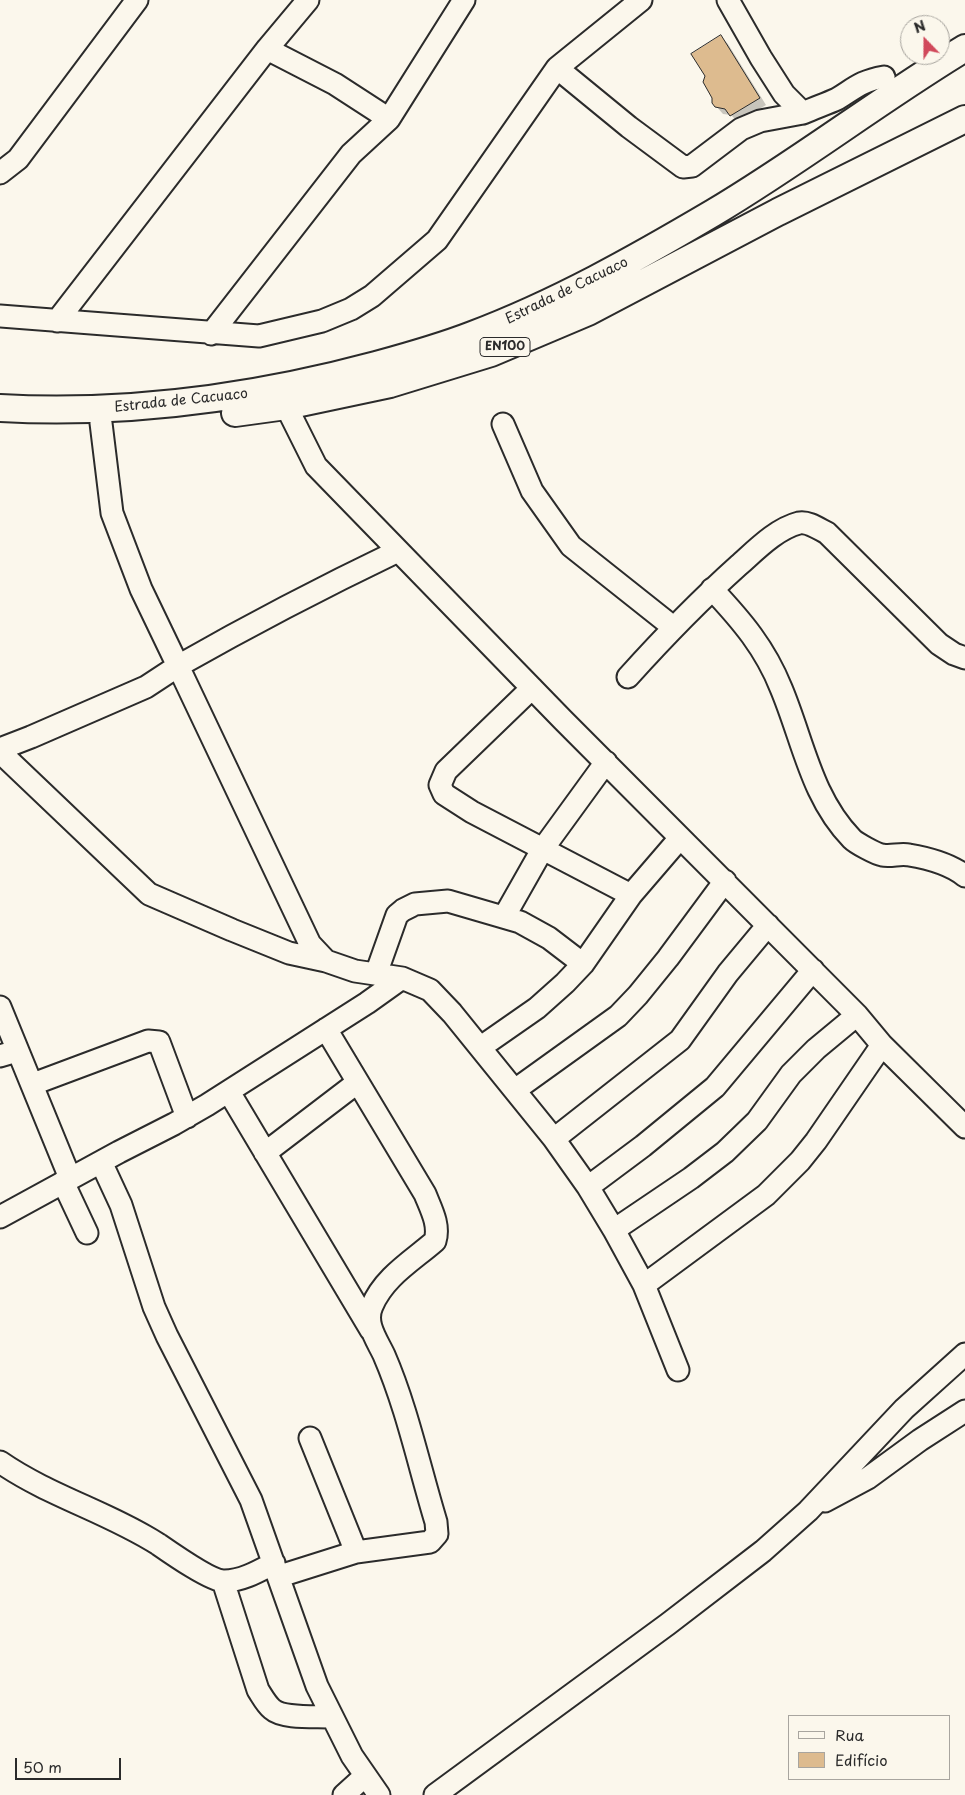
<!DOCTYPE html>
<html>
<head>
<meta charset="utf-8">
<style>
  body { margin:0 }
  #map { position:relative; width:965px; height:1795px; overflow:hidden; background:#fbf7ec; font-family:"Playpen Sans",sans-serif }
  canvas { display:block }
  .legend { position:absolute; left:788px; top:1715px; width:162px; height:65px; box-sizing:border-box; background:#fbf7ec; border:1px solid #a8a59f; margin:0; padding:6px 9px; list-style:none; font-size:15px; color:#2b2b2b }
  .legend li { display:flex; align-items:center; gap:10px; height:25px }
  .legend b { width:25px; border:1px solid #a8a59f }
  .north { position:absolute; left:900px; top:15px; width:50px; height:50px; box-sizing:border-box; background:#fbf7ec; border:1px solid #a8a59f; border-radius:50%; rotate:338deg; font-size:14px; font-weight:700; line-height:20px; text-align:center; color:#2b2b2b }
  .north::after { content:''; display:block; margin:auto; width:18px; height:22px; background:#d1495b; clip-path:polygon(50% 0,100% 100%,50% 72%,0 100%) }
  .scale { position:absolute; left:15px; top:1758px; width:106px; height:22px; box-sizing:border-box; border:2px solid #2b2b2b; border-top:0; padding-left:6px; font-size:15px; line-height:18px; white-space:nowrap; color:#2b2b2b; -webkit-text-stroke:4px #fbf7ec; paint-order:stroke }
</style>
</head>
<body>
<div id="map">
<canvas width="965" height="1795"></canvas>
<ul class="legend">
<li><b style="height:6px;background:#fbf7ec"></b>Rua</li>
<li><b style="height:14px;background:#ddbb8f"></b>Edifício</li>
</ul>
<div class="north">N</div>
<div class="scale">50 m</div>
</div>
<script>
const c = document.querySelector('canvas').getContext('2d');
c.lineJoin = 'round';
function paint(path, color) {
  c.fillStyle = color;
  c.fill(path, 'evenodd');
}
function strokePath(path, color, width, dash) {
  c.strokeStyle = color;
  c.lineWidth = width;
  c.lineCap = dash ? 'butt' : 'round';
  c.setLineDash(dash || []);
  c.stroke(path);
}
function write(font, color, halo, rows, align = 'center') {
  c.font = font + ' "Playpen Sans",sans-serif';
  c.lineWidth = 4;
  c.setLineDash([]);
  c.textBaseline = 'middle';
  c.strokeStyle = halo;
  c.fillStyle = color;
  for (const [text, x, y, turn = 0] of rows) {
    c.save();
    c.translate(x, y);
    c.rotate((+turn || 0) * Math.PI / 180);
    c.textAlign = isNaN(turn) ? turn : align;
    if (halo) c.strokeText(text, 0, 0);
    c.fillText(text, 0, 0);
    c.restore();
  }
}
paint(new Path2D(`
  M721,37L728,44L766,105L738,122L731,115L723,114L716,106Z`), '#0003');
const building = new Path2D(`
  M721,35L760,98L730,116L725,109L715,107L712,103V98L703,82L705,76L691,54Z`);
paint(building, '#ddbb8f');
strokePath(building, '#2b2b2b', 1);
const minor = new Path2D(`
  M728,0L761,58L784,94L803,113C814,108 826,104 837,99C855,88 861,81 884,77
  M267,49L335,84L389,119
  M557,68L641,0
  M0,173L18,159L137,0
  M0,316L259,336L322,321L351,309L372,296L437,240L557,68L629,127L683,167L692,166L741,129L760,121L803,113
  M57,321L267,49L308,0
  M211,334L351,154L389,119L464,0
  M286,406L316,466L563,720L857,1015L882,1045L965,1127
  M503,424L532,491L571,546L673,627
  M398,551C323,587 250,625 178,666L310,944L326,961L355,971L402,978L430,990L452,1013L554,1139L588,1187L614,1230L644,1285L678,1370
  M712,589C742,621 765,648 781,688C803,740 811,797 852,839C856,843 876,854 882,855C891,857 900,853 909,855C927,858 950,864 965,876
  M628,677C664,637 700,600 739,565C756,550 776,529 799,523C808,521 819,529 827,533L939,644L954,654L965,658
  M532,688L446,771L440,785L444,794L472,812L631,895
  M0,749L31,737L146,687L178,666L141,589L112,513L101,423
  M0,752L149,894L232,930L289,953L326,961
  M504,917L542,850L606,762
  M376,974L397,915L403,910L415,904L448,901L520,922L549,938L583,964
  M0,1007L70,1178
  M481,1047L537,1008L565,983L583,964L631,895L680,838
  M0,1056L17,1051
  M33,1084L148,1041L159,1042L187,1117
  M515,1090L618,1016L638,995L668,958L725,881
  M229,1092L371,1330
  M554,1139L680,1040L728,973L768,925
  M265,1153L358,1082
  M101,1162L121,1205L154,1307L167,1336L251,1500L317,1686L352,1756L379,1795
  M63,1182L87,1233
  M588,1187L643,1146L715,1087L813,970
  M0,1217L119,1152L174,1124L207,1105L367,1003L402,978
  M614,1230L691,1178L725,1152L757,1121L791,1074L816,1049L857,1015
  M644,1285L766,1195L800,1161L816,1141L882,1045
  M310,1438L356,1552
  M0,1462C49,1496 108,1512 158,1544C171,1553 211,1581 224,1581C242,1581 259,1571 274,1563
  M825,1501L868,1478L920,1440L965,1411
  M280,1576L356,1552L430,1542L437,1534L436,1522C419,1466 407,1408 384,1355C377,1340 364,1323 372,1306C384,1277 412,1261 435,1241C440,1225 431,1209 425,1194L326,1029
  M223,1581L258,1690C262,1696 266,1704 272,1709C283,1719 316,1716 331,1717
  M344,1795L365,1776
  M435,1795L668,1624L763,1551L808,1511L904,1409L965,1354`);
const major = new Path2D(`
  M0,408C128,415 253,398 376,365C409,356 441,347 472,335C557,303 635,259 713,213C799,162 879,100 965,48
  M235,413L286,406L390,384L491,353L588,312L778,212L965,119`);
strokePath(minor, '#2b2b2b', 25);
strokePath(major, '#2b2b2b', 30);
strokePath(minor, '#fbf7ec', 21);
strokePath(major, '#fbf7ec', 26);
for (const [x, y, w] of [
  [505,347,50]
]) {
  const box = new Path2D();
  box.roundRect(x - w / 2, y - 9.5, w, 19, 4);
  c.fillStyle = '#fbf7ec';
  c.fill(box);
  strokePath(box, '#2b2b2b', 1);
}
write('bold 12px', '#2b2b2b', null, [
  ["EN100",505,347]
]);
write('14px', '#2b2b2b', '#fbf7ec', [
  ["Estrada de Cacuaco",567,291,-26],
  ["Estrada de Cacuaco",181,401,-6]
]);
</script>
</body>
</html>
